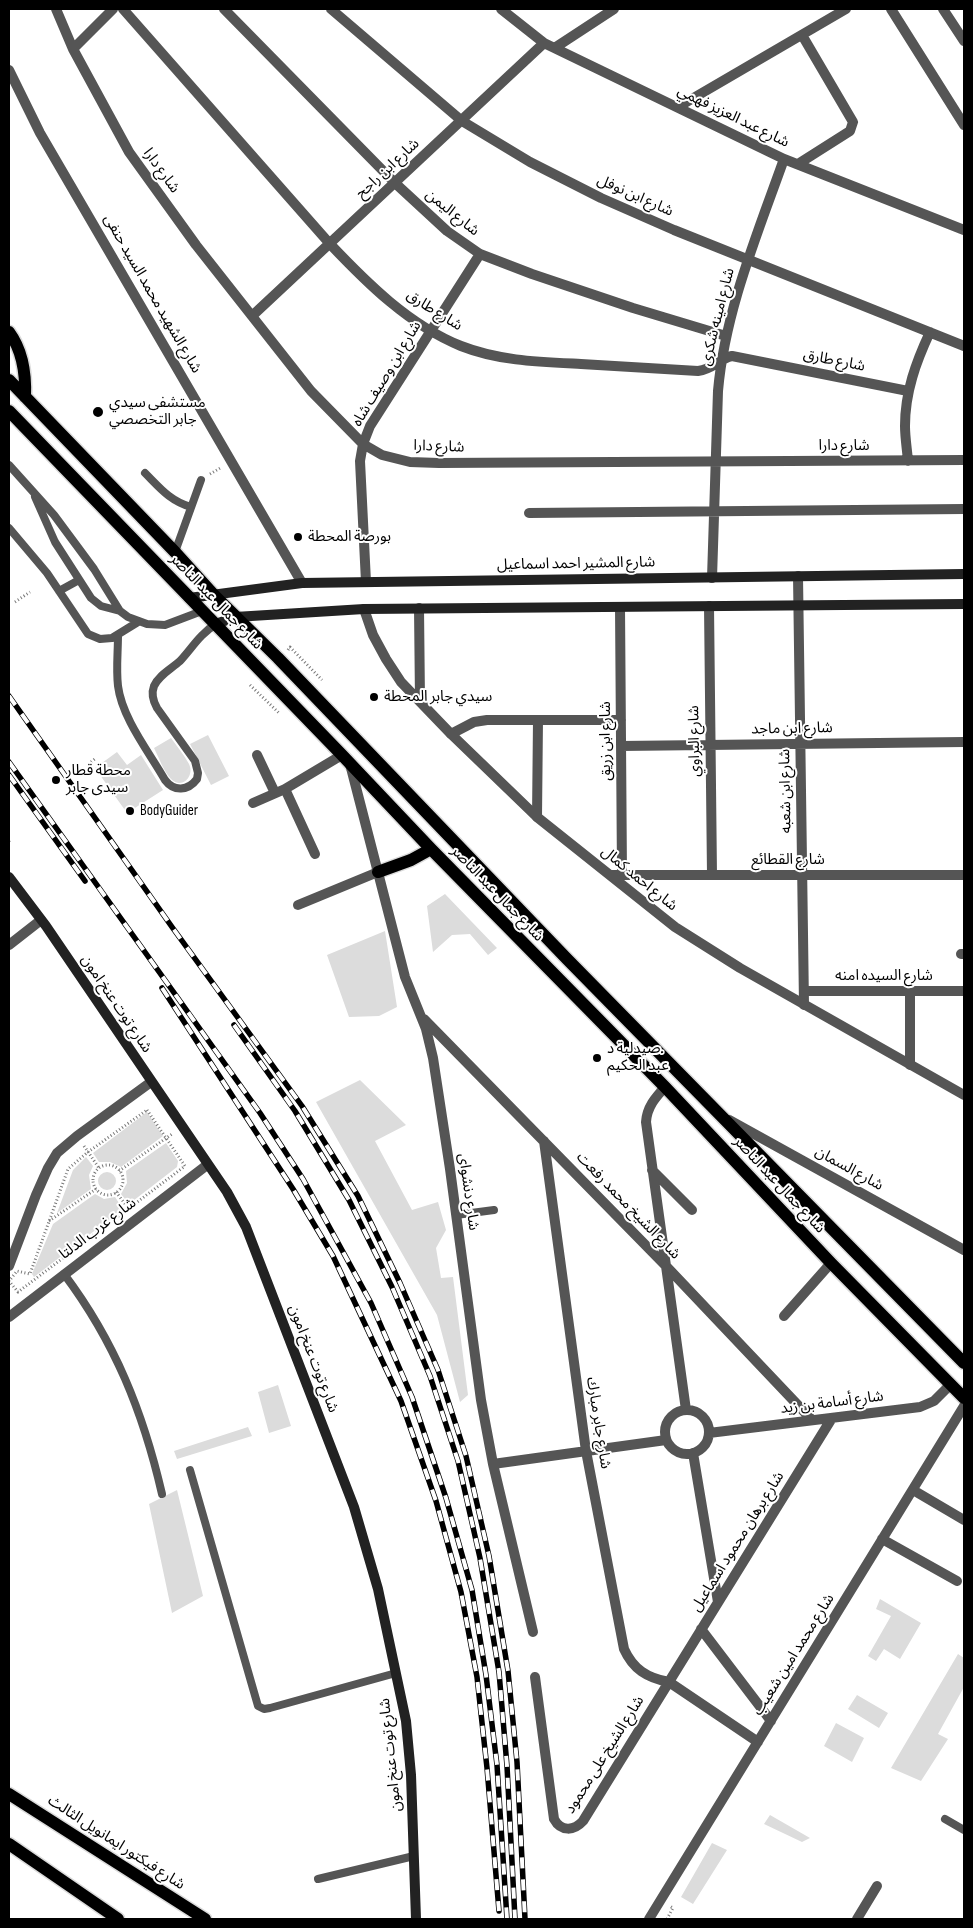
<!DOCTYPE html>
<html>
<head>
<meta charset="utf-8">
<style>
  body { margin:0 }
  #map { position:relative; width:973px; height:1928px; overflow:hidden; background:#fff; font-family:"Sofia Sans Condensed",sans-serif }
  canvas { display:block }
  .frame { position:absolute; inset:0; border:10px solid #000; pointer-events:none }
</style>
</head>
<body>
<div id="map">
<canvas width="973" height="1928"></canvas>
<div class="frame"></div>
</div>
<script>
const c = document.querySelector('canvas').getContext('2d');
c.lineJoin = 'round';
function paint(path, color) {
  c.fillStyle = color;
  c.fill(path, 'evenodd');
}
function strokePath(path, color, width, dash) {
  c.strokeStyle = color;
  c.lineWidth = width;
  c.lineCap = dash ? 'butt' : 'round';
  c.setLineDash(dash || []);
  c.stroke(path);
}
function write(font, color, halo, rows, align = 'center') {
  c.font = font + ' "Sofia Sans Condensed","Noto Sans Arabic",sans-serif';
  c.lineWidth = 4;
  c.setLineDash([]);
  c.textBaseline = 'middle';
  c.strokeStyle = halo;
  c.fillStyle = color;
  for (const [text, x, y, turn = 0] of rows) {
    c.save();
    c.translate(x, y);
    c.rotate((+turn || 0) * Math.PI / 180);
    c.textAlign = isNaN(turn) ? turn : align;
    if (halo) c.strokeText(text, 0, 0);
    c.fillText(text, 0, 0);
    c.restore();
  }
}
paint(new Path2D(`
  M208,735L229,776L211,785L190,744Z
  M171,738C177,746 184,755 189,764C195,776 182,790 171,779C164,772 159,758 154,748Z
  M117,752L127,765L141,755L163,790L127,813L95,768Z
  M445,894L497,948L488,955L470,934L452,935L433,952L427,906Z
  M385,931L397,1007L379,1016L349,1017L327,955Z
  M360,1080L406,1125L375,1141L412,1210L438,1202L446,1230L436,1248L441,1278L453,1277L468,1395L460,1402L437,1315L316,1102Z
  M147,1112L163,1136L121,1167L110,1162H99L93,1153Z
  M166,1143L178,1161L177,1167L129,1204L121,1194L127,1183L126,1171Z
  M86,1157L93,1166L89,1175L91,1189L57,1213L73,1170Z
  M98 1181a9 9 0 1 1 18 0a9 9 0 1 1-18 0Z
  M95,1194L104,1199L115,1197L123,1209L34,1277L32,1274L53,1224Z
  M278,1385L291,1426L269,1433L258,1392Z
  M248,1427L252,1436L177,1459L174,1451Z
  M177,1490L203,1596L172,1613L149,1504Z
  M880,1599L921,1623L900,1659L884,1649L876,1661L868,1656L891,1616L876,1609Z
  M958,1654L964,1658V1687L938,1734L948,1739L921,1781L891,1768Z
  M857,1695L888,1713L879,1728L848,1709Z
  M836,1723L864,1738L852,1762L824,1746Z
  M770,1815L810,1838L802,1842L764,1824Z
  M712,1843L727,1850L693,1904L681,1897Z`), '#dcdcdc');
const primary = new Path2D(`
  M9,332C23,351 26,374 25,397
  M9,380L175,552L214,595L278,658L567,959L964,1363
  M9,411L342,755L431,849L665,1087L831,1263L964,1398
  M378,872L411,860L431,849
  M9,1794L205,1919
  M9,1844L118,1919`);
strokePath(primary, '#dbdbdb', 15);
strokePath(new Path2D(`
  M210,474L222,467
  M15,602L30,592
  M288,650L290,647L322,680
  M250,685L279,713
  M91,762L96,758
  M9,841L10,840
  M147,1110L185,1166L18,1292L9,1281L17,1271L30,1274L68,1169L88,1152Z
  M84,1146L99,1168
  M93 1180a15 15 0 1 1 30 0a15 15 0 1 1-30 0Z
  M119,1171L172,1134
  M116,1192L129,1209
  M49,1221L96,1189
  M667,1919L673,1908L670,1906`), '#777', 3, [1, 2.5]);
strokePath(new Path2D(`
  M9,465L54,515L94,569L120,611L128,617L147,624L165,625L202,611
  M145,473C160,488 170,501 191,507
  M35,497L55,542L91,598L101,606L120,611
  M9,528L47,573L88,634L100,639L112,638L138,622
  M175,552L201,480
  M59,591L79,580
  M118,635C118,652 116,669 118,686C122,718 149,752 165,780C174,792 188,791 197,779L198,773L195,761L157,708C153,701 151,694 154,686C159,675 171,669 180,661C192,648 200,634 216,624
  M456,1215L494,1210
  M64,1274C115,1342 143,1412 162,1494
  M190,1470L258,1706L264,1709L270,1708L396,1673
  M945,1819L964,1830
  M318,1879L414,1856`), '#555', 8);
strokePath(new Path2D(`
  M56,9L73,49L129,152L196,245L311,391L363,444L382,455L410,462L439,463L964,460
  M123,9L330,244C367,283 409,325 461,346C499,361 540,362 581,364C620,366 659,369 698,371C714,369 718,359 732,356L908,391
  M224,9L395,183L447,231L480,254L532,274L633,308L726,336
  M331,9L462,121L530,162L601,198L674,230L964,346
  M501,9L544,43L784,159L964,230
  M556,47L614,9
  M73,49L113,9
  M9,70L40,133L302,583
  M678,107L846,9
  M798,164L850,131L853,122L802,35
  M252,316L544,43
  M908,461C907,449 905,437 905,426C905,392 916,362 930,332
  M529,513L964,509
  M798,576L804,1005
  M712,578L718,391C725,311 757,235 784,159
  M366,582L360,461L363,444L370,426L480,254
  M709,606L712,875
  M620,607L622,875
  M451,734L474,722L487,720H621
  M621,746L964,742
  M257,755L275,793
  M350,764L405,977L426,1029L433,1058L450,1169L481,1400L493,1464L533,1632
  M285,789L315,854
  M253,803L285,789L342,755
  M537,817L538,720
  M611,875H964
  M298,905L378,872
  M9,945L41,920
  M961,954H964
  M804,991H964
  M910,991V1065
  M424,1019L666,1266L812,1420
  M665,1087C655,1098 647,1107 646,1122L686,1410
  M729,1120L964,1250
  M544,1141L586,1451L624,1649C633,1669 647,1678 669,1682L758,1742
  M652,1170L692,1210
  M9,1266L36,1195L48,1168L57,1153L77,1136L151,1082
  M784,1316L831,1263
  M9,1317L207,1165
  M665 1432a22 22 0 1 1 44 0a22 22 0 1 1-44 0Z
  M709,1433L920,1407L934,1401L951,1384
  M693,1453L718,1602
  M493,1464L666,1440
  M913,1490L964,1520
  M882,1539L957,1581
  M701,1629L771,1721
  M535,1677L554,1819C561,1832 574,1831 583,1821L832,1418
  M649,1919L964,1406
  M857,1919L877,1886`), '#555', 10);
strokePath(new Path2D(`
  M891,9L964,125
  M943,9L964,41
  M419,608L420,701
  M364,609L373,635L386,659L401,682L451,734L537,817L675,927L740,968L964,1095`), '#555', 10);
strokePath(new Path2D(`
  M189,598L302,583L964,574
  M216,624L235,617L364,609L964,604
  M9,877L46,926L227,1192L246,1227L354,1507L378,1589L406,1721L411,1775L416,1919`), '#222', 10);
strokePath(primary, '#000', 12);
const rail = new Path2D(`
  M9,696L172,927L302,1106L358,1196L400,1283L438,1370L466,1456L489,1556L508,1671L517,1762L525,1919
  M9,762L260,1113L303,1179L371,1303L412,1397L446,1498L472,1590L486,1675L497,1765L507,1919
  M9,775L85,881
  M162,988L293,1189L333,1256L401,1401L436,1501L461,1592L477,1677L487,1768L499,1911
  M234,1025L295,1111L349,1200L392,1287L430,1376L458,1461L480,1558L499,1672L507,1766L515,1919`);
strokePath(rail, '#000', 5.5);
strokePath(rail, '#fff', 4, [11]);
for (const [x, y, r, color] of [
  [98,412,6,"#000"],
  [298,537,5,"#000"],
  [374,697,5,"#000"],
  [56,780,5,"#000"],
  [130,811,5,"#000"],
  [597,1058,5,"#000"]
]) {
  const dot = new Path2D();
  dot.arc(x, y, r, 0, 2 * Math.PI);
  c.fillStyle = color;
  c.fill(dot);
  strokePath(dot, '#fff', 2);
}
write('15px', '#000', '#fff', [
  ["شارع عبد العزيز فهمي",733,117,26],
  ["شارع ابن راجح",388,169,-43],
  ["شارع دارا",161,171,54],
  ["شارع ابن نوفل",635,196,24],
  ["شارع اليمن",452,213,39],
  ["شارع الشهيد محمد السيد حنفى",152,294,60],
  ["شارع طارق",434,311,32],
  ["شارع امينه شكرى",718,317,-76],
  ["شارع طارق",834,361,11],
  ["شارع ابن وصيف شاه",387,374,-59],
  ["شارع دارا",844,446],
  ["شارع دارا",439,447,2],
  ["شارع المشير احمد اسماعيل",576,564,-1],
  ["شارع جمال عبد الناصر",216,602,46],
  ["شارع ابن ماجد",792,729,-1],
  ["شارع ابن زريق",606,741,-90],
  ["شارع البراوي",695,741,-91],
  ["شارع ابن شعبه",786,791,-91],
  ["شارع القطائع",788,860],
  ["شارع احمد كمال",639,879,39],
  ["شارع جمال عبد الناصر",497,894,46],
  ["شارع السيده امنه",884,976],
  ["شارع توت عنخ امون",116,1004,56],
  ["شارع السمان",849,1169,29],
  ["شارع جمال عبد الناصر",779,1185,47],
  ["شارع دنشواى",468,1192,82],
  ["شارع الشيخ محمد رفعت",628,1206,46],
  ["شارع غرب الدلتا",98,1229,-37],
  ["شارع توت عنخ امون",313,1359,69],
  ["شارع أسامة بن زيد",832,1403,-7],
  ["شارع جابر مبارك",598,1423,81],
  ["شارع برهان محمود اسماعيل",738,1542,-58],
  ["شارع محمد امين شعيب",794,1655,-58],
  ["شارع توت عنخ امون",391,1755,-96],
  ["شارع الشيخ على محمود",605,1755,-58],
  ["شارع فيكتور ايمانويل الثالث",116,1843,33]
]);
write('15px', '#000', '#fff', [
  ["مستشفى سيدي",109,403],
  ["جابر التخصصي",109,420],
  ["بورصة المحطة",308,537],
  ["سيدي جابر المحطة",384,697],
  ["محطة قطار",66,771],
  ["سيدى جابر",66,788],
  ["BodyGuider",140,811],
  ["صيدلية د.",607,1049],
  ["عبد الحكيم",607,1066]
], 'left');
</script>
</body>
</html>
